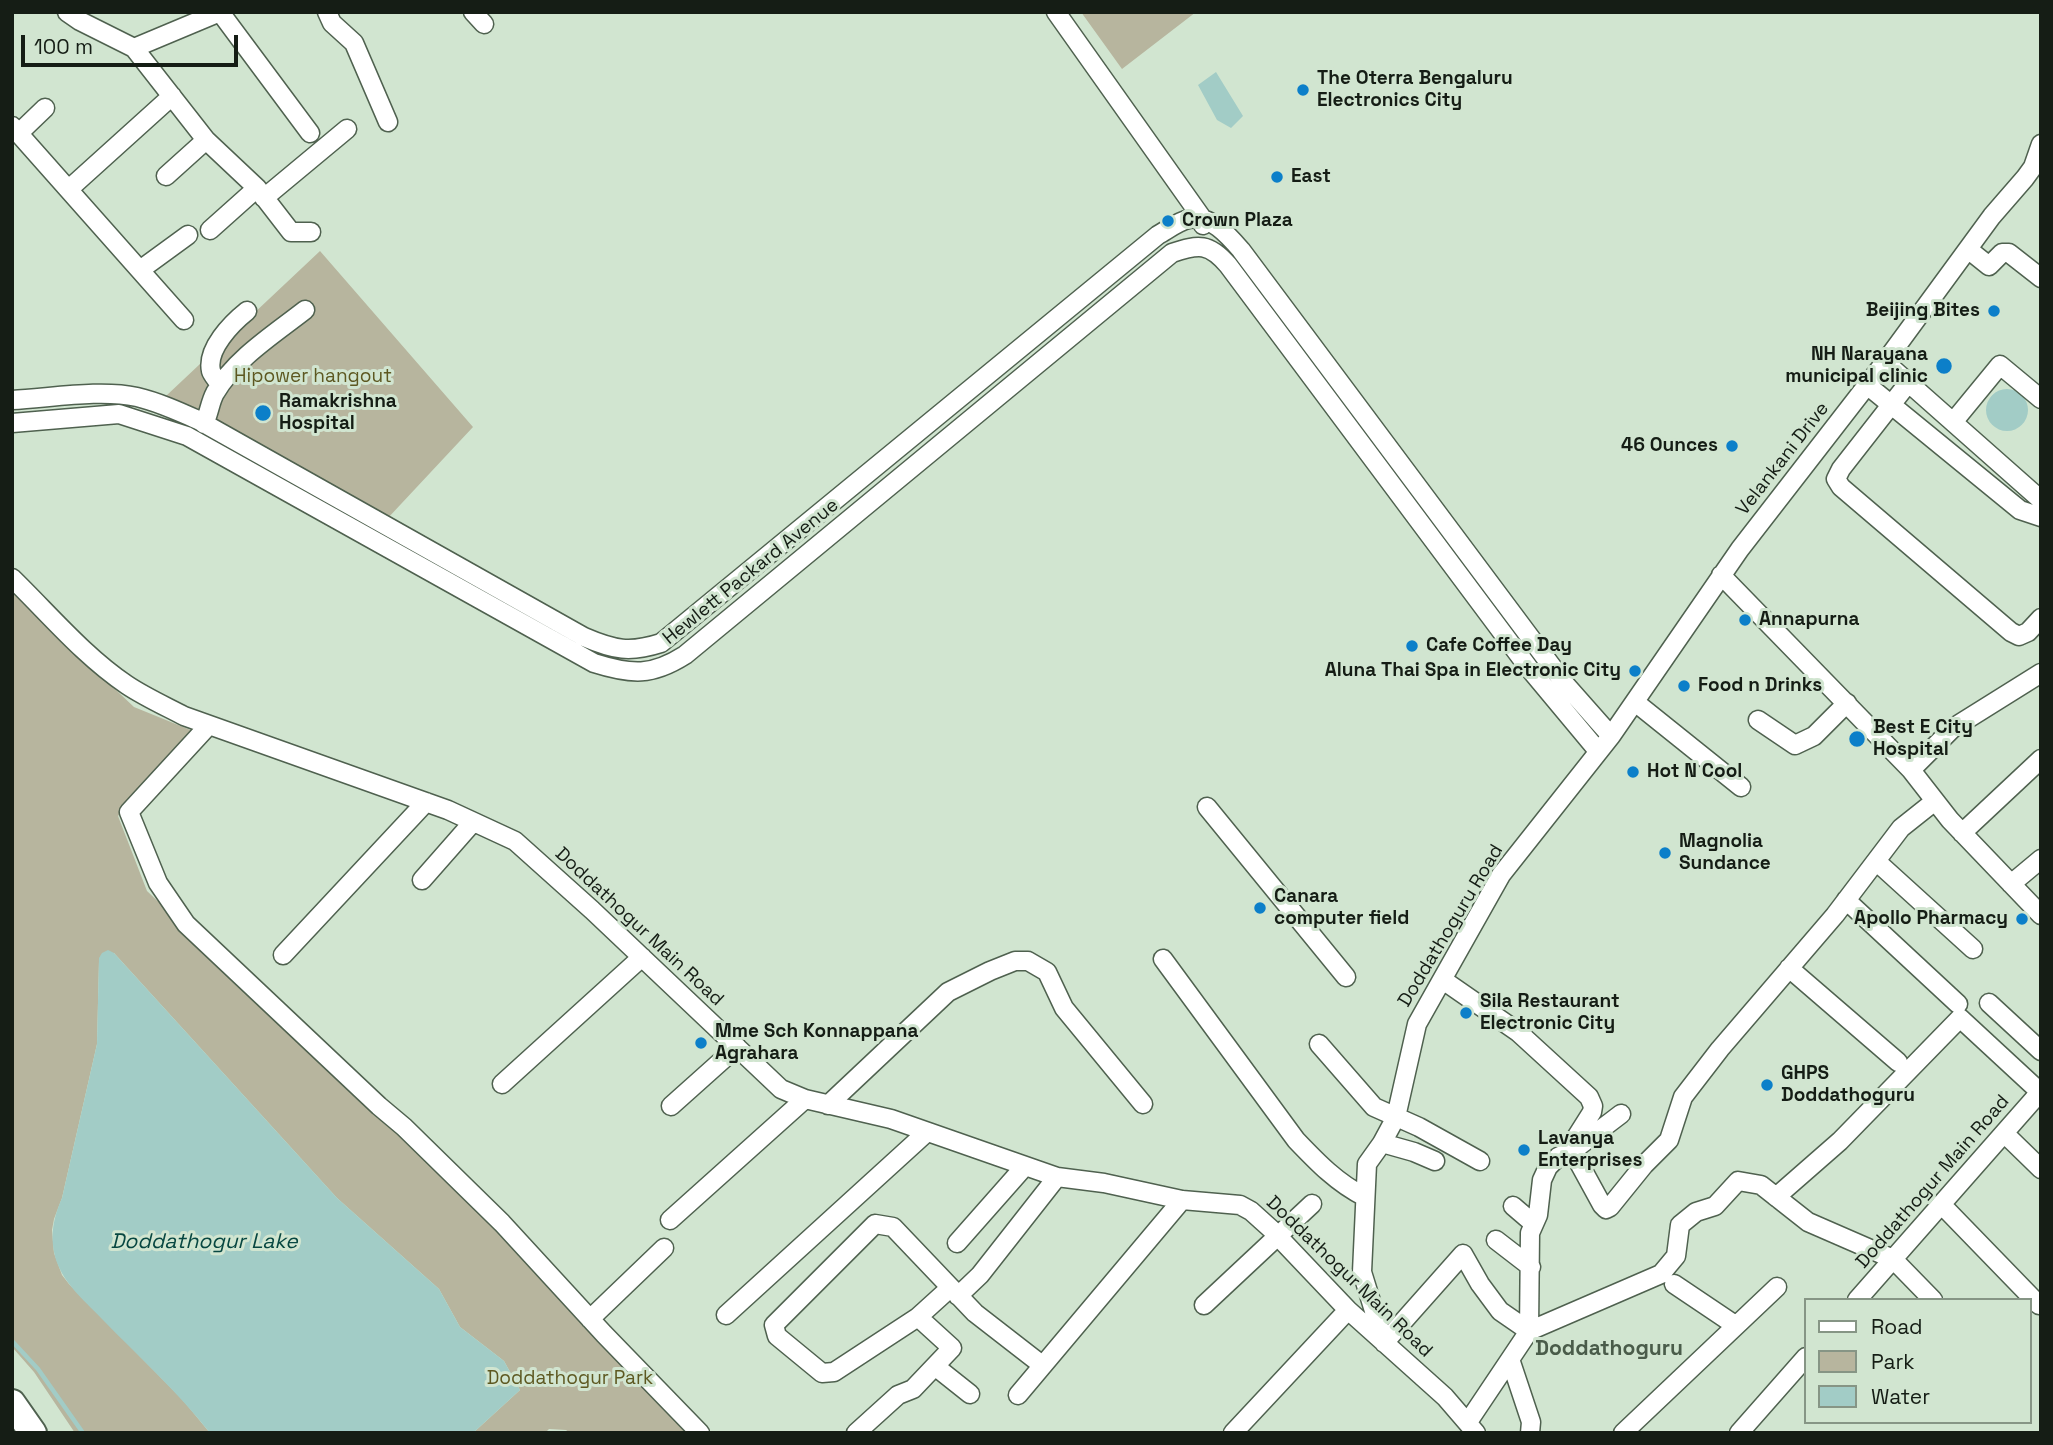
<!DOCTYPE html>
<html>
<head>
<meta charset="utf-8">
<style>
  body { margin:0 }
  #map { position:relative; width:2053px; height:1445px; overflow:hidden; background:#d1e5d0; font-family:"Space Grotesk",sans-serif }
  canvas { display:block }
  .frame { position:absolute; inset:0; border:14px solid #151d15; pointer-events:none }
  .legend { position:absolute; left:1804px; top:1298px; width:228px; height:126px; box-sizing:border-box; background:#d1e5d0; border:2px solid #869585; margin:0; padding:9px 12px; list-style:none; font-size:21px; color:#151d15 }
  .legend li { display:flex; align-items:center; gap:14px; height:35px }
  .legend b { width:35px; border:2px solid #869585 }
  .scale { position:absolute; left:21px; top:35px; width:217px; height:32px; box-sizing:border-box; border:4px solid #151d15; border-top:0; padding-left:9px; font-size:21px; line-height:24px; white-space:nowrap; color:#151d15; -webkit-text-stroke:5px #d1e5d0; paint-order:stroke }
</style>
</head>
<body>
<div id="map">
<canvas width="2053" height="1445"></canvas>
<div class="frame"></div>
<ul class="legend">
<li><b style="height:9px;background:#fff"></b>Road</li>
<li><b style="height:19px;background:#b7b59e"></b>Park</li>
<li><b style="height:19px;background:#a2ccc6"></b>Water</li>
</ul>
<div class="scale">100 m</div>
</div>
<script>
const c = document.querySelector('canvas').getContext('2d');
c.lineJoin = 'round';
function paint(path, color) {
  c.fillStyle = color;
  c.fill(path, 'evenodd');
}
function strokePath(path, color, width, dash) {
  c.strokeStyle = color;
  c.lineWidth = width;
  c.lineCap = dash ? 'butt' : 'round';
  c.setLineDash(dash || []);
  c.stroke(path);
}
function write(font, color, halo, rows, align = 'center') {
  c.font = font + ' "Space Grotesk",sans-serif';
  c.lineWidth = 6;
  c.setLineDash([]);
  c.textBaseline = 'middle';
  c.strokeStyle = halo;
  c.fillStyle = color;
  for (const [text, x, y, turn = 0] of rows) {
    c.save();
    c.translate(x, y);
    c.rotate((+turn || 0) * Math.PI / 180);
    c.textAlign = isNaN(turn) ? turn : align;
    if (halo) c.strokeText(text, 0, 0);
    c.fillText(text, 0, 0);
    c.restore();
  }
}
paint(new Path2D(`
  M1081,12H1196L1122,69Z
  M320,251L473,427L387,519L166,396Z
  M12,592L134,707L193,731L118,816L147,891L451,1180L692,1433H570L566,1430L549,1429L545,1433H473L520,1390L504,1361L460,1327L439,1289L337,1198L114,953L99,962L97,1044L62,1198L54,1219L52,1230L54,1253L62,1275L69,1284L182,1399L210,1433H75L34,1372L12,1347Z`), '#b7b59e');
paint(new Path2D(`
  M1216,72L1243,116L1231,128L1217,120L1198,85Z
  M1986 410a21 21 0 1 1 42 0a21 21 0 1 1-42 0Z
  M108,950L114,953L337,1198L439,1289L460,1327L504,1361L520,1390L473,1433H210C178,1392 139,1357 102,1319C87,1303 67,1287 58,1265C49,1242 52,1220 62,1198L97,1044L99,958L102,953Z`), '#a2ccc6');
strokePath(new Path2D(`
  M12,1341L38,1369L83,1433`), '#a2ccc6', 4.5);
const minor = new Path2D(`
  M67,12L80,21L134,48L220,12
  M220,12L310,133
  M327,12L332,23L354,43L388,122
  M473,12L484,24
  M1056,12L1202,218L1203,225
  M134,48L206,140L257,188L291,232H311
  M12,126L184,320
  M19,133L45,108
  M166,176L206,140
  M69,189L172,96
  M264,198L347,129
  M210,230L257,188
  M1969,250L1989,266L2002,253H2009L2041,278
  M140,270L188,235
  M1885,362L2041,500
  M1909,382L1841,469L1836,479L1841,487L2011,632L2019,636L2028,632L2041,618
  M220,385C218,381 212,375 211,371C206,349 232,323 247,311
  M1867,385L2020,510L2041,517
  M12,400C51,398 100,389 137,397C158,402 178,411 198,420L584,637C614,650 630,653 661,643L1158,235C1167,230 1179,221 1189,219C1210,214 1229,236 1241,250L1565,684L1611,736
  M1954,421L2000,365L2041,399
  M12,423L119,414L187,436L594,663C632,675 652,676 685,655L1172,253C1199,244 1209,243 1228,265L1528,667L1598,751
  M204,424C209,414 210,402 215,393C236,358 273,335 305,310
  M1721,575L1911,770L1950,820L2041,915
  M12,578C49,614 84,656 127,685C145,697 165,706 184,716L448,810L515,841L592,910L781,1089L805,1099L891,1119L1057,1177L1104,1183L1182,1200L1240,1205L1251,1211L1271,1229L1348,1310L1445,1397L1476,1433
  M1635,702L1741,787
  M1758,720L1795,745L1814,736L1847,703
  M209,725L129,812L158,883L186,924L379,1106L404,1127L502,1223L604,1334L700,1433
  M1911,770L1953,728L2041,673
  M1207,807L1346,977
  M1962,833L2041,759
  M1876,861L1973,949
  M422,880L473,822
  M2011,884L2041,859
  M1846,900L1958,1004
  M283,955L426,802
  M1163,959L1296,1140C1317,1162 1337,1183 1365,1197
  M1789,968L1898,1062
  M1443,980L1518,1032L1589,1097L1593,1106L1592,1112L1568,1150
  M1989,1003L2041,1051
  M1319,1044L1374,1107L1419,1127L1480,1161
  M502,1084L642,957
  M828,1105L948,992L990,971L1015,961H1028L1047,972L1064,1008L1143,1104
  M671,1106L737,1047
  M2004,1133L2041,1169
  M1382,1143L1414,1152L1435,1161
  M1575,1149L1579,1163L1602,1205L1606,1209L1610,1207L1644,1165L1669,1140L1683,1097L1720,1049L1835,915L1901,828L1935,801
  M1776,1197L1840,1141L1960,1018L2040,1092
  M1941,1204L2039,1305
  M1513,1206L1534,1224
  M670,1220L805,1099
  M1496,1240L1531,1267
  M957,1243L1025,1166
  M1674,1284L1735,1325
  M950,1288L918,1317L834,1372L822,1373L777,1336L774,1325L875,1224L893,1227L975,1313L1042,1365
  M958,1296L980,1275L1057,1177
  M1857,1300L2041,1091
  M1204,1305L1312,1204
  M726,1315L927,1132
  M590,1319L664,1248
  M1383,1340L1362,1272L1367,1164L1382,1143L1396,1117L1417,1024L1501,875L1611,736L1740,549L1885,362L1992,216L2025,178L2033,167L2041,144
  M1384,1343L1463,1254L1480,1284L1500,1311L1529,1331L1661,1274L1676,1256L1680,1225L1696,1212L1715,1206L1738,1181L1761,1185L1808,1222L1893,1259L1933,1300
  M1511,1362L1531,1422L1530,1433
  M936,1367L970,1394
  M1018,1395L1182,1200
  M1468,1422L1529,1331L1530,1233L1538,1215L1542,1180L1548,1167L1558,1157L1575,1149L1621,1114
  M856,1433L898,1395L913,1389L952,1348L918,1317
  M1233,1433L1348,1310
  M1623,1433L1777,1287
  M1739,1433L1806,1357`);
const highway = new Path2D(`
  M12,1403L33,1433`);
strokePath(minor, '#4f614f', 21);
strokePath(highway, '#4f614f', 30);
strokePath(minor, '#fff', 18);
strokePath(highway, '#fff', 26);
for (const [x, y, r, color] of [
  [1303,90,7,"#0c7fc9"],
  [1277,177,7,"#0c7fc9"],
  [1168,221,7,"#0c7fc9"],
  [1994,311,7,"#0c7fc9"],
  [1944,366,9,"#0c7fc9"],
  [263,413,9,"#0c7fc9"],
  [1732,446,7,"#0c7fc9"],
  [1745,620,7,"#0c7fc9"],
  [1412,646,7,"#0c7fc9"],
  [1635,671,7,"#0c7fc9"],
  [1684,686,7,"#0c7fc9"],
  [1857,739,9,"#0c7fc9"],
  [1633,772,7,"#0c7fc9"],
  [1665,853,7,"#0c7fc9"],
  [1260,908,7,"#0c7fc9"],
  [2022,919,7,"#0c7fc9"],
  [1466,1013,7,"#0c7fc9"],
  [701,1043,7,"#0c7fc9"],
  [1767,1085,7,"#0c7fc9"],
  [1524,1150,7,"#0c7fc9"]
]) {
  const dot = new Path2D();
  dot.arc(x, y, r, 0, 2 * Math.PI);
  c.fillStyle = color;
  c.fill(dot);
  strokePath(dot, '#d1e5d0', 2.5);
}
write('bold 19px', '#151d15', '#d1e5d0', [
  ["The Oterra Bengaluru",1317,79],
  ["Electronics City",1317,101],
  ["East",1291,177],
  ["Crown Plaza",1182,221],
  ["Beijing Bites",1980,311,"right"],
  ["NH Narayana",1928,355,"right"],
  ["municipal clinic",1928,377,"right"],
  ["Ramakrishna",279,402],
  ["Hospital",279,424],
  ["46 Ounces",1718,446,"right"],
  ["Annapurna",1759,620],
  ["Cafe Coffee Day",1426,646],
  ["Aluna Thai Spa in Electronic City",1621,671,"right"],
  ["Food n Drinks",1698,686],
  ["Best E City",1873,728],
  ["Hospital",1873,750],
  ["Hot N Cool",1647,772],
  ["Magnolia",1679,842],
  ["Sundance",1679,864],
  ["Canara",1274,897],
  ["computer field",1274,919],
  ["Apollo Pharmacy",2008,919,"right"],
  ["Sila Restaurant",1480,1002],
  ["Electronic City",1480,1024],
  ["Mme Sch Konnappana",715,1032],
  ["Agrahara",715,1054],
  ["GHPS",1781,1074],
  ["Doddathoguru",1781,1096],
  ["Lavanya",1538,1139],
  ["Enterprises",1538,1161]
], 'left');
write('19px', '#5d5821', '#d1e5d0', [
  ["Hipower hangout",313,377],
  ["Doddathogur Park",570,1379]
]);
write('19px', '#151d15', '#d1e5d0', [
  ["Velankani Drive",1783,459,-52],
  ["Hewlett Packard Avenue",751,572,-39],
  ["Doddathoguru Road",1451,926,-59],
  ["Doddathogur Main Road",639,927,43],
  ["Doddathogur Main Road",1933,1182,-49],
  ["Doddathogur Main Road",1349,1277,44]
]);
write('italic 21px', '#074741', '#d1e5d0', [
  ["Doddathogur Lake",204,1242]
]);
write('bold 21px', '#4a5c4a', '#d1e5d0', [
  ["Doddathoguru",1609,1349]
]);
</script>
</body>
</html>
